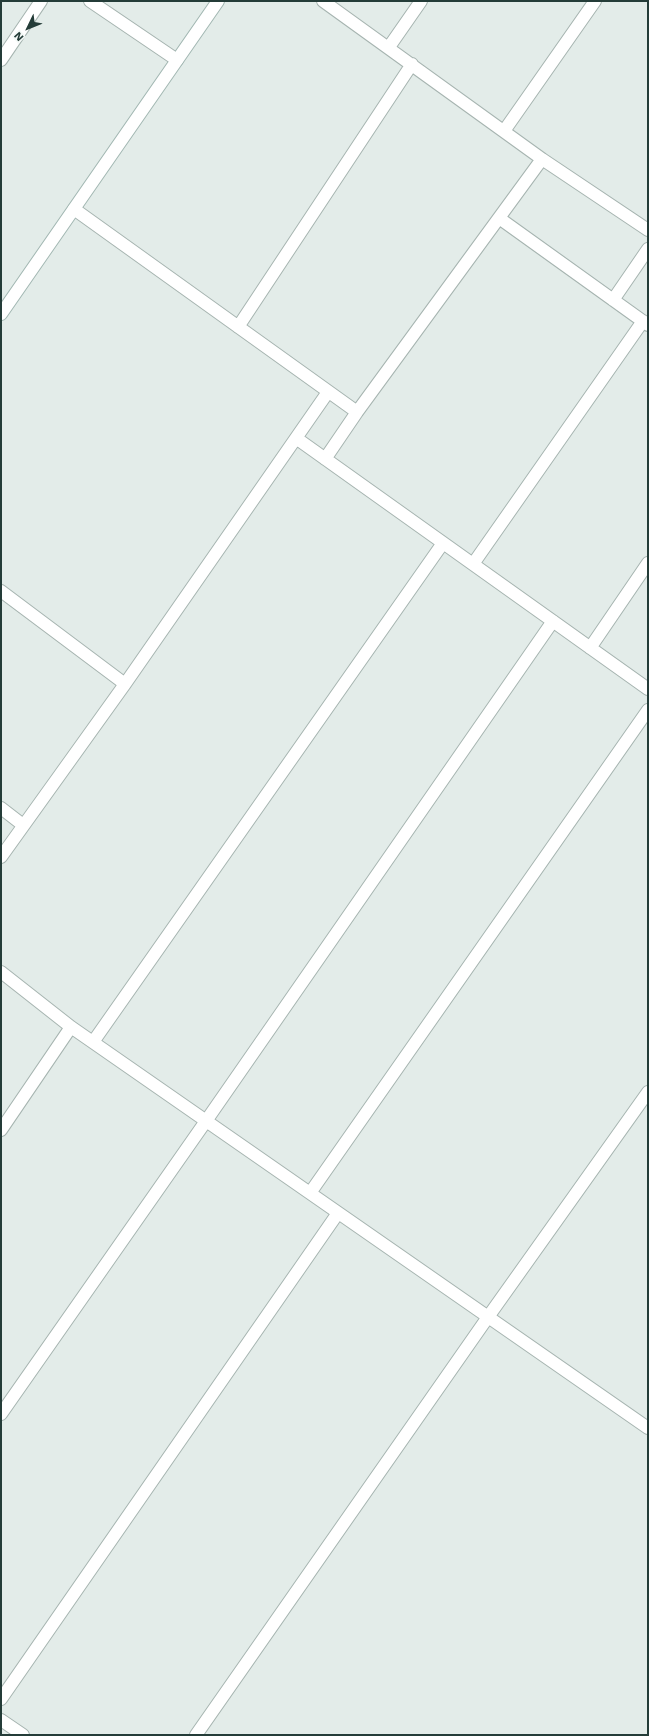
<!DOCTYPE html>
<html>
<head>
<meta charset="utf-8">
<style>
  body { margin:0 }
  #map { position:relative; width:649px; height:1736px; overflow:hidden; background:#e3ece9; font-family:"Work Sans",sans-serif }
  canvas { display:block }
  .frame { position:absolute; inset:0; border:2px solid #243c38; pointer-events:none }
  .north { position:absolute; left:8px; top:8px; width:40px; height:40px; -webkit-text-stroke:3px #f4f9f7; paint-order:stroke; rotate:227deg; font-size:11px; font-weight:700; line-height:16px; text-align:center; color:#243c38 }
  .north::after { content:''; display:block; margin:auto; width:14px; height:18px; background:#243c38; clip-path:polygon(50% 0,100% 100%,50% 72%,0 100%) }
</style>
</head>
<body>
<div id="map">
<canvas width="649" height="1736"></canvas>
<div class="frame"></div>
<div class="north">N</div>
</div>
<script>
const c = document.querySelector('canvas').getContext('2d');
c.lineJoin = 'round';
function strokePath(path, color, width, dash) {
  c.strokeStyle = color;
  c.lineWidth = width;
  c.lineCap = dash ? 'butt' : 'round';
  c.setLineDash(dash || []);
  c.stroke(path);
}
const street = new Path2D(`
  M90,1L177,60
  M323,1L542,159L648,230
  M389,47L421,1
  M1,60L41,1
  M504,131L595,1
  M74,209L357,412
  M499,218L648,325
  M613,300L648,249
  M238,327L412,64
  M296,438L648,689
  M325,459L357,412L542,159
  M473,564L643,321
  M1,591L125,684
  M590,648L648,563
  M1,808L23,825
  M1,857L125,684L328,392
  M1,972L71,1027L648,1428
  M93,1042L443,543
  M1,1130L71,1027
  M310,1193L648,710
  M1,1414L206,1121L553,621
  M1,1699L338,1213
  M1,1720L23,1735
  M196,1735L488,1317L648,1092`);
const secondary = new Path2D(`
  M1,314L218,1`);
strokePath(street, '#a6b4b0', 14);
strokePath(secondary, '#a2b7b2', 14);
strokePath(street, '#fff', 12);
strokePath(secondary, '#fff', 12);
</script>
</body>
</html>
